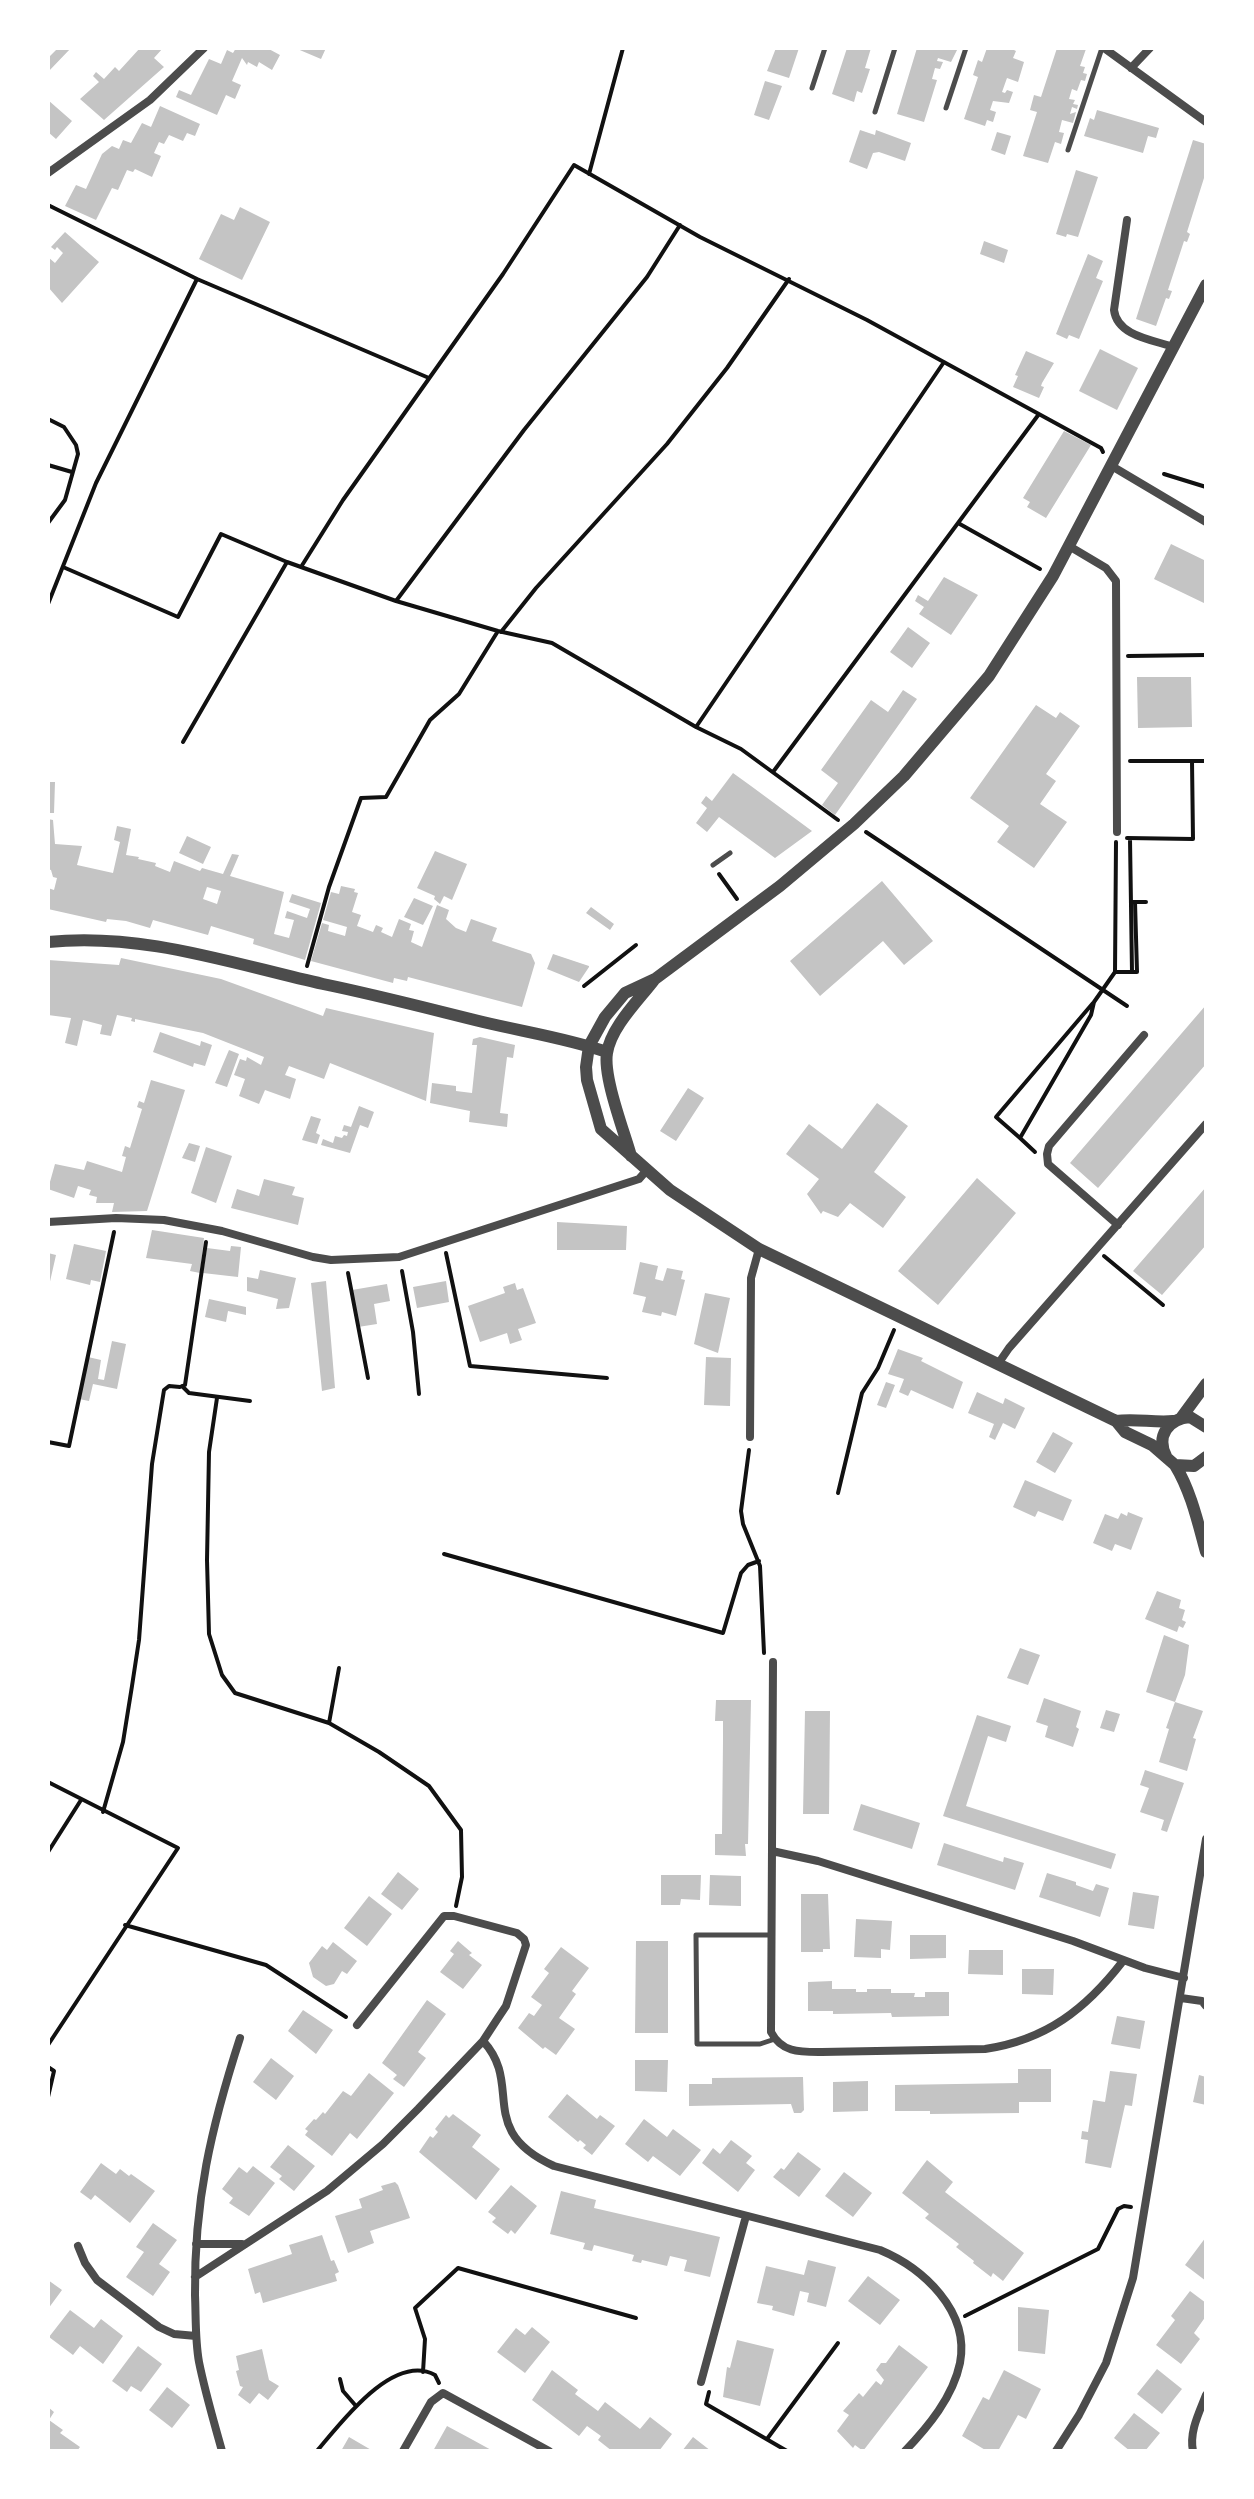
<!DOCTYPE html>
<html>
<head>
<meta charset="utf-8">
<style>
  body { margin:0 }
  #map { position:relative; width:1254px; height:2499px; overflow:hidden; background:#fff; font-family:"Noto Serif",serif }
  canvas { display:block }
  .frame { position:absolute; inset:0; border:50px solid #fff; pointer-events:none }
</style>
</head>
<body>
<div id="map">
<canvas width="1254" height="2499"></canvas>
<div class="frame"></div>
</div>
<script>
const c = document.querySelector('canvas').getContext('2d');
c.lineJoin = 'round';
function paint(path, color) {
  c.fillStyle = color;
  c.fill(path, 'evenodd');
}
function strokePath(path, color, width, dash) {
  c.strokeStyle = color;
  c.lineWidth = width;
  c.lineCap = dash ? 'butt' : 'round';
  c.setLineDash(dash || []);
  c.stroke(path);
}
paint(new Path2D(`
  M58,48H71L48,72V58Z
  M140,48H163L154,58L164,67L104,120L80,99L99,82L93,76L96,72L104,79L115,67L119,71Z
  M236,48H267L280,55L272,70L259,62L257,67L248,62L247,65L242,58L232,81L241,85L235,99L226,95L217,115L176,97L179,90L191,95L209,59L221,64L227,50L233,53Z
  M295,48H326L321,59Z
  M776,48H799L789,78L767,71Z
  M847,48H871L865,68L870,69L862,93L857,91L854,102L832,94Z
  M917,48H958L951,62L938,58L937,61L943,62L940,69L935,68L932,79L937,80L924,122L897,114Z
  M987,48H1010L1016,51L1013,58L1024,62L1018,82L1007,78L1002,92L1005,93L1007,90L1013,92L1009,103L993,101L990,110L996,112L993,122L987,120L985,126L964,119L978,77L973,75L978,60L982,62Z
  M1057,48L1086,49L1080,66L1085,67L1083,73L1087,74L1085,81L1081,80L1077,91L1072,89L1069,99L1075,100L1073,104L1078,105L1077,109L1072,107L1070,114L1076,112L1073,123L1062,120L1059,132L1064,133L1061,144L1055,142L1048,163L1023,156L1037,112L1030,110L1034,95L1041,97Z
  M765,81L782,86L769,120L754,115Z
  M48,100L72,121L56,139L48,132Z
  M160,106L200,124L195,136L187,133L183,141L169,135L164,144L159,142L154,153L161,156L152,177L135,169L133,172L127,170L118,190L112,188L96,220L65,206L76,185L86,189L102,154L112,146L119,149L123,140L131,143L142,123L151,127Z
  M1097,110L1159,128L1156,138L1148,136L1143,153L1084,136L1090,118L1094,120Z
  M860,130L875,135L876,130L911,143L905,161L879,152L873,153L867,169L849,162Z
  M997,132L1011,136L1005,155L991,150Z
  M1193,140L1206,144V179L1204,178L1187,232L1190,234L1187,242L1184,241L1168,290L1172,291L1169,299L1166,298L1156,326L1136,319Z
  M1076,170L1098,177L1078,237L1067,234L1066,237L1056,234Z
  M240,207L270,222L242,280L199,259L221,214L234,220Z
  M65,232L99,262L62,303L48,287V257L55,263L63,253L57,247L55,250L51,247Z
  M984,241L1008,250L1004,263L980,254Z
  M1088,254L1103,261L1096,278L1103,281L1079,339L1069,335L1067,339L1056,334Z
  M1100,349L1138,368L1117,410L1079,391Z
  M1026,351L1054,363L1042,383L1041,386L1044,387L1039,398L1013,387L1018,376L1015,375Z
  M1064,431L1091,445L1046,518L1027,507L1030,502L1023,498Z
  M1171,544L1206,561V604L1154,579Z
  M944,577L978,595L951,635L919,614L924,607L915,601L918,595L928,601Z
  M908,627L930,643L912,668L890,652Z
  M1137,677H1191L1192,727L1138,728Z
  M903,690L917,699L835,815L822,805L838,783L821,770L871,700L888,712Z
  M1036,705L1056,718L1060,712L1080,726L1046,774L1056,781L1040,804L1067,822L1034,868L997,842L1009,826L970,798Z
  M733,773L751,786L812,831L775,858L719,817L707,832L696,823L707,808L701,803L706,796L712,801Z
  M48,782H55L54,813H48Z
  M48,819L53,820L55,844L82,846L77,865L113,873L120,842L114,840L117,826L131,829L126,855L139,857L138,859L156,863L155,866L170,872L174,861L200,871L202,868L223,874L232,854L239,855L230,876L284,892L274,934L289,938L294,920L285,918L287,911L307,918L310,909L289,902L292,894L321,903L305,960L253,944L254,939L211,926L208,935L153,920L150,928L126,921L107,919L106,922L48,909V888L54,890L57,878L53,877L51,870L48,869ZM207,887L221,891L217,904L203,899Z
  M187,836L211,847L203,864L179,853Z
  M435,851L467,864L452,900L444,896L440,904L434,899L435,896L417,888Z
  M882,881L933,941L904,965L883,941L820,996L790,961Z
  M341,886L355,889L354,892L358,893L352,912L361,915L357,926L373,932L376,925L383,928L381,932L392,937L399,919L411,924L409,930L414,931L411,942L422,947L437,905L449,910L446,919L456,928L466,932L471,919L497,928L492,941L531,954L535,963L522,1007L408,977L407,981L394,978L393,983L311,961L322,923L329,925L328,931L345,936L347,927L323,920L331,892L339,894Z
  M414,898L433,906L423,925L404,917Z
  M591,907L614,924L610,930L586,913Z
  M553,954L589,966V967L579,982L547,969Z
  M121,958L221,979L323,1016L326,1008L434,1033L426,1101L330,1063L324,1079L289,1066L285,1075L296,1079L290,1099L265,1090L259,1104L239,1096L245,1079L234,1075L240,1059L246,1061L247,1057L261,1065L264,1057L203,1033L135,1019V1022L131,1021L132,1018L117,1015L111,1036L100,1034L102,1025L83,1020L77,1046L65,1043L71,1018L48,1015V960L119,965Z
  M1206,1005V1064L1098,1188L1070,1163Z
  M160,1032L200,1046L201,1041L212,1045L205,1066L194,1063L193,1067L153,1052Z
  M480,1037L515,1045L513,1058L507,1057L500,1113L508,1114L507,1127L469,1122L470,1111L430,1103L432,1083L456,1086V1091L472,1093L477,1045H472L473,1039Z
  M229,1050L239,1054L227,1087L215,1083Z
  M151,1080L185,1090L147,1211L112,1212L114,1203H96L97,1197L89,1195L91,1190L78,1186L74,1198L48,1189L55,1164L84,1170L87,1161L122,1172L126,1157L122,1156L125,1146L130,1148L142,1109L137,1107L139,1101L144,1103Z
  M688,1088L704,1098L676,1141L660,1131Z
  M877,1103L908,1126L874,1172L906,1197L883,1228L850,1203L838,1217L823,1211L821,1214L807,1194L819,1179L786,1154L809,1124L842,1149Z
  M359,1106L374,1112L368,1128L360,1125L350,1153L321,1145L323,1139L333,1143L335,1136L342,1138L344,1135L347,1136L348,1132L342,1131L344,1125L351,1127Z
  M311,1116L321,1119L316,1133L320,1135L317,1144L302,1140Z
  M189,1143L200,1146L195,1162L182,1158Z
  M206,1147L232,1156L216,1203L191,1193Z
  M977,1178L1016,1213L938,1305L898,1271Z
  M264,1179L295,1187L292,1195L304,1198L298,1225L231,1208L237,1189L259,1196Z
  M1206,1187V1245L1162,1295L1133,1271Z
  M557,1222L627,1226L626,1250H557Z
  M152,1230L204,1238L200,1273L190,1271L192,1264L146,1258Z
  M74,1244L106,1251L100,1282L91,1280L90,1285L66,1279Z
  M231,1246L241,1247L238,1277L203,1273L207,1248L230,1251Z
  M48,1253L56,1255L49,1286H48Z
  M640,1262L658,1266L655,1279L663,1281L667,1268L683,1271L681,1279L685,1280L676,1316L662,1312L661,1316L642,1312L646,1297L633,1294Z
  M260,1270L296,1278L289,1308L276,1309L278,1299L247,1291V1277L258,1279Z
  M326,1281L335,1388L322,1391L311,1283Z
  M446,1281L449,1302L417,1308L413,1287Z
  M515,1283L517,1290L523,1288L536,1323L518,1329L522,1340L510,1344L507,1333L480,1342L468,1306L505,1293L503,1287Z
  M387,1284L390,1301L374,1304L377,1324L358,1327L352,1290Z
  M705,1293L730,1298L718,1353L694,1344Z
  M209,1299L246,1307V1315L228,1311L226,1322L205,1317Z
  M112,1341L126,1344L117,1389L93,1384L89,1401L79,1399L88,1357L101,1360L98,1379L104,1380Z
  M898,1349L923,1358L921,1361L963,1382L953,1409L911,1390L908,1396L899,1392L904,1379L888,1374Z
  M706,1357L731,1358L730,1406L704,1405Z
  M886,1382L895,1385L886,1408L877,1405Z
  M977,1392L1003,1404L1005,1398L1025,1408L1015,1429L1003,1423L995,1440L989,1437L994,1424L968,1413Z
  M1053,1432L1073,1443L1055,1473L1036,1462Z
  M1025,1480L1072,1500L1063,1521L1038,1511L1035,1517L1013,1507Z
  M1128,1512L1143,1518L1131,1550L1115,1544L1112,1551L1093,1543L1105,1514L1118,1519L1121,1513L1127,1516Z
  M1157,1591L1181,1600L1179,1608L1185,1610L1182,1620L1186,1622L1183,1628L1179,1626L1177,1632L1145,1619Z
  M1164,1635L1189,1645L1185,1675L1175,1702L1146,1692Z
  M1020,1648L1040,1655L1028,1685L1007,1678Z
  M1044,1698L1081,1711L1076,1727L1079,1729L1073,1747L1045,1737L1048,1726L1036,1722Z
  M716,1700H751L748,1844H745L746,1856L715,1855V1834H722L723,1741V1721H715Z
  M1175,1702L1203,1711L1193,1738L1196,1739L1187,1771L1159,1762L1169,1729L1166,1728Z
  M1106,1710L1120,1714L1114,1732L1100,1728Z
  M805,1711H830L829,1814H803Z
  M977,1715L1011,1726L1006,1742L988,1736L966,1806L1116,1854L1111,1869L943,1816Z
  M1145,1770L1184,1783L1167,1832L1161,1830L1164,1820L1140,1812L1149,1788L1140,1785Z
  M861,1804L920,1823L912,1849L853,1830Z
  M944,1843L1003,1862L1004,1857L1024,1863L1015,1890L937,1865Z
  M398,1872L419,1889L402,1910L381,1894Z
  M1047,1873L1076,1882V1885L1093,1891L1096,1884L1109,1888L1100,1917L1039,1897Z
  M661,1875H701L700,1900L681,1899L680,1905H661Z
  M710,1875L741,1876V1906L709,1905Z
  M1133,1892L1159,1896L1154,1929L1128,1925Z
  M801,1894H828L830,1949H823V1952H801Z
  M369,1896L392,1914L367,1946L344,1928Z
  M856,1919L892,1921L890,1950L881,1949V1958L854,1957Z
  M910,1935H946V1958L910,1959Z
  M458,1941L472,1953L469,1955L482,1965L463,1989L440,1972L454,1954L450,1951Z
  M636,1941H668V2033H635Z
  M333,1942L357,1961L347,1974L342,1971L334,1984L326,1986L313,1977L309,1963L322,1946L327,1950Z
  M561,1947L589,1968L572,1991L576,1994L559,2018L575,2029L556,2055L545,2047L543,2049L518,2028L529,2013L534,2016L542,2005L531,1997L549,1973L544,1969Z
  M969,1950H1003V1975L968,1974Z
  M1022,1969H1054L1053,1995L1022,1994Z
  M832,1981V1989H856V1992H867V1989H891V1993H915L914,1997H925V1992H949V2016L892,2017L891,2013L833,2014V2011H808V1982Z
  M427,2000L446,2014L418,2052L426,2058L404,2087L393,2079L397,2075L382,2063Z
  M303,2010L333,2030L316,2054L288,2031Z
  M1117,2016L1145,2021L1140,2049L1111,2044Z
  M271,2058L294,2076L276,2100L253,2082Z
  M635,2060H668L667,2092L635,2091Z
  M1018,2069H1051V2102H1019V2113L930,2114V2111H895V2085L1018,2083Z
  M1110,2071L1137,2074L1132,2106L1125,2105L1111,2168L1085,2163L1088,2140L1081,2139L1082,2131L1088,2132L1093,2100L1105,2102Z
  M369,2073L394,2093L357,2139L350,2133L332,2156L305,2135L308,2131L305,2129L314,2119L316,2120L323,2112L325,2114L343,2091L351,2096Z
  M1199,2075L1206,2077V2105L1193,2102Z
  M803,2077L804,2110L801,2113H794L791,2104L689,2106V2084H712V2078Z
  M868,2081V2111L833,2112V2082Z
  M567,2094L597,2119L600,2115L615,2126L592,2155L583,2148L586,2145L580,2140L578,2142L548,2117Z
  M453,2114L481,2135L472,2147L500,2169L476,2200L419,2152L430,2136L433,2138L438,2132L435,2129L446,2115L449,2118Z
  M644,2119L667,2137L673,2129L701,2150L680,2176L653,2156L648,2162L625,2144Z
  M731,2140L752,2156L746,2163L755,2170L738,2192L702,2163L713,2148L720,2154Z
  M288,2145L315,2166L294,2191L279,2179L282,2176L270,2167Z
  M798,2152L821,2169L799,2197L773,2177L781,2168L784,2170Z
  M927,2160L953,2182L945,2192L1024,2253L1003,2281L993,2273L991,2277L973,2263L974,2261L956,2247L959,2244L925,2218L929,2214L902,2193Z
  M101,2163L116,2174L120,2169L129,2176L131,2174L155,2191L130,2223L95,2195L91,2200L80,2192Z
  M253,2166L275,2183L249,2216L229,2203L233,2198L222,2189L239,2167L247,2173Z
  M844,2172L872,2193L853,2217L825,2196Z
  M395,2182L398,2185L410,2218L370,2231L374,2243L348,2253L335,2216L362,2208L359,2199L383,2190L381,2186Z
  M511,2185L537,2206L515,2234L511,2230L508,2234L492,2222L496,2218L488,2212Z
  M561,2191L596,2200L594,2208L720,2237L710,2277L684,2271L687,2260L670,2256L667,2266L642,2260L641,2263L632,2261L634,2255L594,2245L592,2251L583,2249L585,2243L550,2234Z
  M153,2223L177,2240L159,2264L170,2272L153,2296L126,2277L144,2252L136,2247Z
  M322,2235L331,2261L334,2260L339,2272L335,2274L337,2281L263,2303L260,2292L255,2294L248,2269L292,2254L289,2245Z
  M1206,2237V2281L1185,2265Z
  M808,2260L836,2267L826,2307L807,2302L809,2293L800,2291L794,2316L772,2310L773,2306L757,2303L766,2266L804,2275Z
  M868,2276L900,2300L880,2325L848,2301Z
  M48,2280L62,2290L48,2309Z
  M1190,2291L1206,2303V2316L1194,2333L1200,2339L1181,2364L1156,2345L1175,2320L1171,2316Z
  M1018,2307L1049,2310L1045,2354L1018,2351Z
  M70,2310L94,2328L101,2319L123,2336L103,2364L80,2346L73,2355L49,2337Z
  M532,2327L550,2342L525,2373L497,2352L516,2328L525,2335Z
  M737,2340L774,2349L760,2406L723,2397L727,2367L730,2368Z
  M899,2345L928,2367L863,2451L855,2445L853,2448L837,2431L849,2415L843,2411L859,2393L863,2397L876,2381L881,2385L884,2380L876,2370L881,2363H886Z
  M138,2346L162,2364L141,2392L131,2386L127,2392L112,2381Z
  M262,2349L269,2380L279,2386L268,2400L259,2393L250,2404L238,2395L243,2387L240,2386L236,2371L239,2370L236,2356Z
  M1157,2369L1182,2389L1162,2414L1137,2394Z
  M552,2370L578,2390L575,2394L598,2411L605,2402L640,2429L650,2417L672,2434L659,2451H612L598,2440L601,2436L587,2426L579,2436L532,2400Z
  M1004,2370L1041,2389L1026,2419L1018,2415L998,2451H987L962,2436L983,2397L989,2400Z
  M167,2387L190,2405L172,2428L149,2410Z
  M48,2407L54,2412L49,2420L63,2430L60,2433L80,2447L77,2451H48Z
  M1134,2413L1160,2433L1145,2451H1130L1114,2438Z
  M447,2426L473,2440L493,2451H433Z
  M349,2437L373,2451H341Z
  M693,2437L711,2451H682Z`), '#c4c4c4');
strokePath(new Path2D(`
  M589,174L623,48
  M48,205L197,279L429,378
  M48,419L64,427L76,445L78,454L65,500L48,523V546
  M48,465L72,472
  M1164,474L1206,487
  M958,523L1040,569
  M63,567L178,617L221,534L287,562L396,601L498,631L552,643L696,727L741,749L838,820
  M301,567L343,500L503,274L574,165L700,237L867,320L1101,448L1103,452
  M396,601L524,430L647,277L680,225
  M48,604L96,483L197,279
  M501,632L536,588L667,444L727,368L789,279
  M1128,656L1206,655
  M696,727L944,362
  M183,742L287,562
  M1130,761H1206
  M773,772L1039,414
  M866,832L1127,1006
  M1127,838L1193,839L1192,761
  M1130,839L1132,972
  M719,874L737,899
  M1133,902H1146
  M307,966L329,887L361,798L386,797L430,720L459,694L498,631
  M1115,972H1137L1135,902
  M584,986L636,945
  M1020,1138L996,1117L1093,1003
  M1035,1152L1020,1138L1091,1015L1094,1002L1115,972L1116,842
  M446,1253L470,1366L607,1378
  M1104,1256L1163,1305
  M402,1271L413,1332L419,1394
  M348,1273L368,1378
  M182,1386L189,1393L250,1401
  M217,1398L209,1452L207,1560L209,1634L222,1675L235,1693L329,1723L379,1752L429,1786L461,1830L462,1877L456,1906
  M48,1442L69,1446L114,1232
  M749,1450L741,1511L743,1524L760,1566L764,1653
  M838,1493L862,1393L878,1368L894,1330
  M444,1554L723,1633L741,1573L748,1565L759,1561
  M329,1723L339,1668
  M48,1782L178,1848L48,2045
  M103,1812L123,1742L132,1686L139,1640L152,1464L164,1390L169,1386L180,1387L185,1385L206,1242
  M48,1852L81,1800
  M125,1925L266,1965L346,2017
  M48,2067L54,2071L48,2097
  M965,2316L1098,2249L1118,2209L1124,2206L1131,2207
  M423,2372L425,2339L415,2308L458,2268L636,2318
  M340,2379L343,2391L356,2406
  M709,2392L706,2404L787,2451
  M767,2439L838,2343
  M317,2451C340,2424 393,2352 435,2375L439,2383`), '#111', 4);
strokePath(new Path2D(`
  M812,88L825,48
  M946,108L966,48
  M875,112L895,48
  M1068,150L1102,48
  M713,865L730,853
  M771,1935H696L697,2044H760L775,2039`), '#4c4c4c', 5);
strokePath(new Path2D(`
  M1104,48L1206,122
  M1131,68L1150,48
  M48,173L150,100L204,48
  M1127,220L1114,310C1117,336 1153,340 1174,347
  M1110,465L1206,522
  M1069,546L1106,568L1116,581L1117,832
  M48,1222L116,1218L164,1220L222,1231L313,1257L331,1260L399,1257L639,1179L646,1171
  M1118,1225L1048,1164L1047,1154L1049,1146L1144,1035
  M998,1364L1009,1348L1206,1124
  M750,1437L751,1278L759,1249
  M773,1662L771,2032C782,2053 800,2052 822,2052L985,2049C1046,2040 1086,2009 1123,1961
  M772,1851L818,1861L1073,1941L1145,1968L1184,1978
  M1181,1998L1202,2001L1206,2006
  M483,2041C524,2085 475,2130 554,2166L880,2250C923,2268 970,2311 960,2363C953,2397 928,2427 905,2451
  M196,2244H242
  M78,2246L85,2263L97,2280L159,2327L174,2334L196,2336
  M195,2277L327,2191L383,2144L418,2109L483,2041L498,2018L506,2006L526,1945L524,1939L517,1933L454,1916H444L357,2025
  M701,2382L746,2216
  M222,2451C214,2422 205,2392 199,2362C195,2340 196,2318 195,2295C194,2201 211,2128 240,2038
  M403,2451L431,2402L443,2393L549,2451
  M1056,2451L1079,2415L1106,2363L1133,2278L1206,1839
  M1193,2451C1189,2432 1199,2413 1206,2395`), '#4c4c4c', 8);
strokePath(new Path2D(`
  M1206,285L1053,576L989,676L904,776L854,824L780,886L655,979L625,993L605,1017L589,1046L586,1067L587,1080L601,1129L670,1190L759,1249L1116,1421L1125,1432L1152,1445L1175,1465L1194,1466L1206,1457
  M48,942C142,932 233,964 323,984C377,995 430,1009 483,1022C525,1032 566,1038 607,1052
  M631,1156C624,1131 603,1077 607,1053C611,1027 638,1001 654,980
  M1181,1418L1206,1384
  M1116,1421C1135,1418 1154,1423 1173,1421
  M1166,1456C1156,1436 1168,1419 1190,1417L1206,1427
  M1175,1465C1191,1491 1198,1523 1206,1552`), '#4c4c4c', 12);
</script>
</body>
</html>
